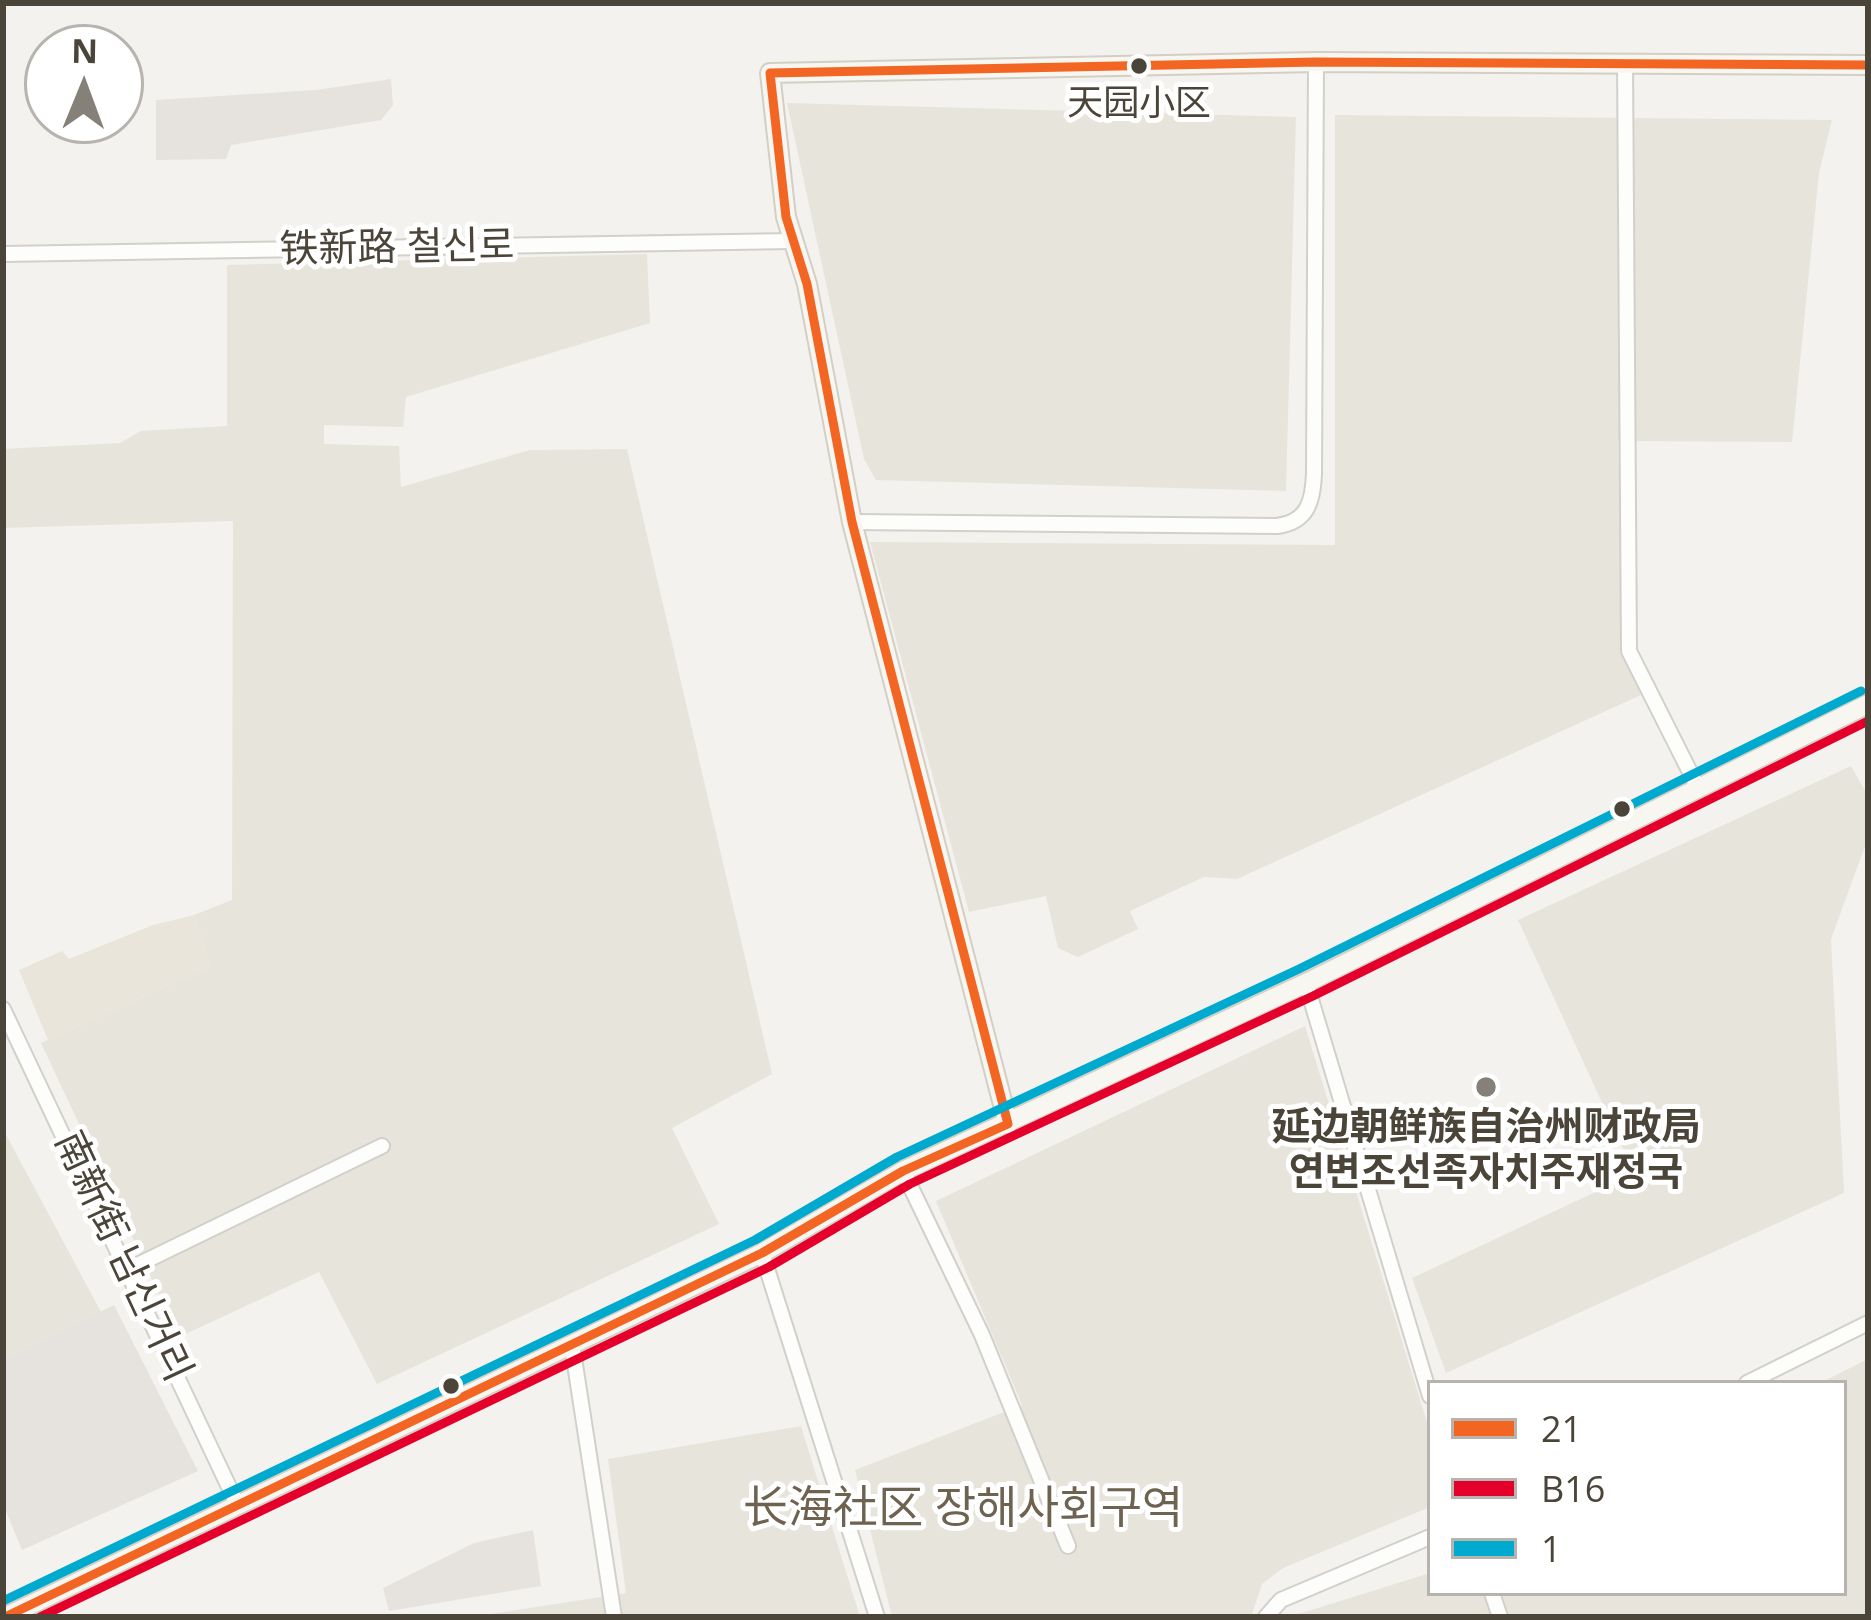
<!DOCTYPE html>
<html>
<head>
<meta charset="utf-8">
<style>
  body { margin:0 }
  #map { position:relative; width:1871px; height:1620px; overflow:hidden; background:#f4f2ee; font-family:"Open Sans",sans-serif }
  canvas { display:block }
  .frame { position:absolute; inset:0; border:6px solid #4b4439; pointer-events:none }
  .legend { position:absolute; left:1427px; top:1380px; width:420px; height:216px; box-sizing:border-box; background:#fff; border:3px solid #b7b4b0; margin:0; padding:15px 21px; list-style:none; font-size:36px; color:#4b4439 }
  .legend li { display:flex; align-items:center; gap:24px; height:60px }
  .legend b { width:60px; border:3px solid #b7b4b0 }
  .north { position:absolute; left:24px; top:24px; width:120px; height:120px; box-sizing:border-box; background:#fff; border:3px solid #b7b4b0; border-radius:50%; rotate:1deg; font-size:33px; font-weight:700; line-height:48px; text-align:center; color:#4b4439 }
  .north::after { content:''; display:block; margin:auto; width:42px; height:54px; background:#868178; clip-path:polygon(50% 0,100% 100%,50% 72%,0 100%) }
</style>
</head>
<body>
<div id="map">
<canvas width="1871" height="1620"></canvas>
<div class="frame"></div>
<ul class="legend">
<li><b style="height:15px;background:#f26522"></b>21</li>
<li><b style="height:15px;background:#e4002b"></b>B16</li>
<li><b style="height:15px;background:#00a9ce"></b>1</li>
</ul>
<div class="north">N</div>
</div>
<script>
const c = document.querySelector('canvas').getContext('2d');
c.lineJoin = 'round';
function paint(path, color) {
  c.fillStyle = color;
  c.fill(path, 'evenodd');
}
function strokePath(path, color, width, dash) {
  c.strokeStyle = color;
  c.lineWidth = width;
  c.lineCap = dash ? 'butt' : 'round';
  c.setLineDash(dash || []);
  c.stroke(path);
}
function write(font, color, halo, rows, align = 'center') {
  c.font = font + ' "Open Sans","Noto Sans SC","Noto Sans KR",sans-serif';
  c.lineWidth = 10;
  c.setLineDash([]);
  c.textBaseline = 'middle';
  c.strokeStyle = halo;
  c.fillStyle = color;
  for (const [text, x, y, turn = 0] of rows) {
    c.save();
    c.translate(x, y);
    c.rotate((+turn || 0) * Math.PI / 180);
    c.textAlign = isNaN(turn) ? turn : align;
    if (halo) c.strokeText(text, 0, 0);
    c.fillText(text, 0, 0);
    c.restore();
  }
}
paint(new Path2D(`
  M787,103L1296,117L1286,491L876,480L864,459Z
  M1335,115L1832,120L1819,173L1792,442L1618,441L1623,651L1641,695L1237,879L1204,877L1130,911L1138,929L1078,957L1058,948L1046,896L969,912L870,542L1335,545Z
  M647,254L650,323L406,397L403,427L324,425V444L399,446L401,487L530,450L627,449L772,1074L672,1128L719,1224L377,1384L319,1272L179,1337L41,1043L210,966L194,915L232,900L233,521L3,528V449L120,443L141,431L227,426V265Z
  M1851,766L1868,796V838L1831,939L1844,1193L1446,1373L1412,1278L1619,1181L1628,1159L1518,920Z
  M1305,1026L1430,1432V1507L1283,1568L1262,1584L1251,1617H892L855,1470L1022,1405L936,1201Z
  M3,1129L101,1312L3,1359Z
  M1868,1359V1617H1289L1430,1573V1593H1844V1383H1820Z
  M801,1426L860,1617H472L626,1593L608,1459Z`), '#e7e4dc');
paint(new Path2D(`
  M114,1305L198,1471L22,1550L3,1504V1359Z`), '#e6e2de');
paint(new Path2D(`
  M194,915L210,966L48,1040L19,970L62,951L69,959L153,925Z`), '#eae5da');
paint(new Path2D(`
  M391,79L393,105L381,120L231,145L226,159L156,160V100L316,90Z
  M533,1530L541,1586L389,1611L383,1588L474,1543Z`), '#e6e3df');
const street = new Path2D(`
  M1625,63L1629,651L1697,786
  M3,254L791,241
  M852,522L1277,526C1308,522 1313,501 1314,473L1316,62
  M1306,983L1430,1396
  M3,1009L238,1506
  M903,1171L982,1335L1068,1546
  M762,1253L877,1617
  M129,1269L382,1146
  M572,1345L614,1617
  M1747,1383L1868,1323
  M1492,1593L1500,1617
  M1266,1617L1281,1600L1430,1537`);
const secondary = new Path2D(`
  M1008,1124L852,522L807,284L786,217L770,73L1316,62L1868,65
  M5,1617L762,1253L903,1171L1306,983L1868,704`);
strokePath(street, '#d2d0cb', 18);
strokePath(secondary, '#d3cfc5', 22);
strokePath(street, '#fdfdfc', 14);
strokePath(secondary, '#f7f6f1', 18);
strokePath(new Path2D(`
  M770,73L1316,62L1868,65
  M770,73L786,217L807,284L852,522L1008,1124
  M5,1617L762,1253L903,1171L1008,1124`), '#f26522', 9);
strokePath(new Path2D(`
  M40,1617L769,1267L910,1184L1313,996L1868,721`), '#e4002b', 9);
strokePath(new Path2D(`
  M3,1601L755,1240L897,1157L1299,969L1861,691`), '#00a9ce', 9);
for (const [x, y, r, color] of [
  [1139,66,10,"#4b4439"],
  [1622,809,10,"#4b4439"],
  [1486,1087,12,"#868178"],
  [451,1386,10,"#4b4439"]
]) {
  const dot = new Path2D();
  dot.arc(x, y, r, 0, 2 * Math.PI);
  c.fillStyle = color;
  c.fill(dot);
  strokePath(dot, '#fff', 4.5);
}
write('36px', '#4b4439', '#fff', [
  ["天园小区",1139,105]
]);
write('39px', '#4b4439', '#fff', [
  ["铁新路 철신로",397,249,-1],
  ["南新街 남신거리",122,1257,65]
]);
write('bold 39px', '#4b4439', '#fff', [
  ["延边朝鲜族自治州财政局",1486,1129],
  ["연변조선족자치주재정국",1486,1174]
]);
write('45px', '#6e6250', '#fff', [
  ["长海社区 장해사회구역",963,1510]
]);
</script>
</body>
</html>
